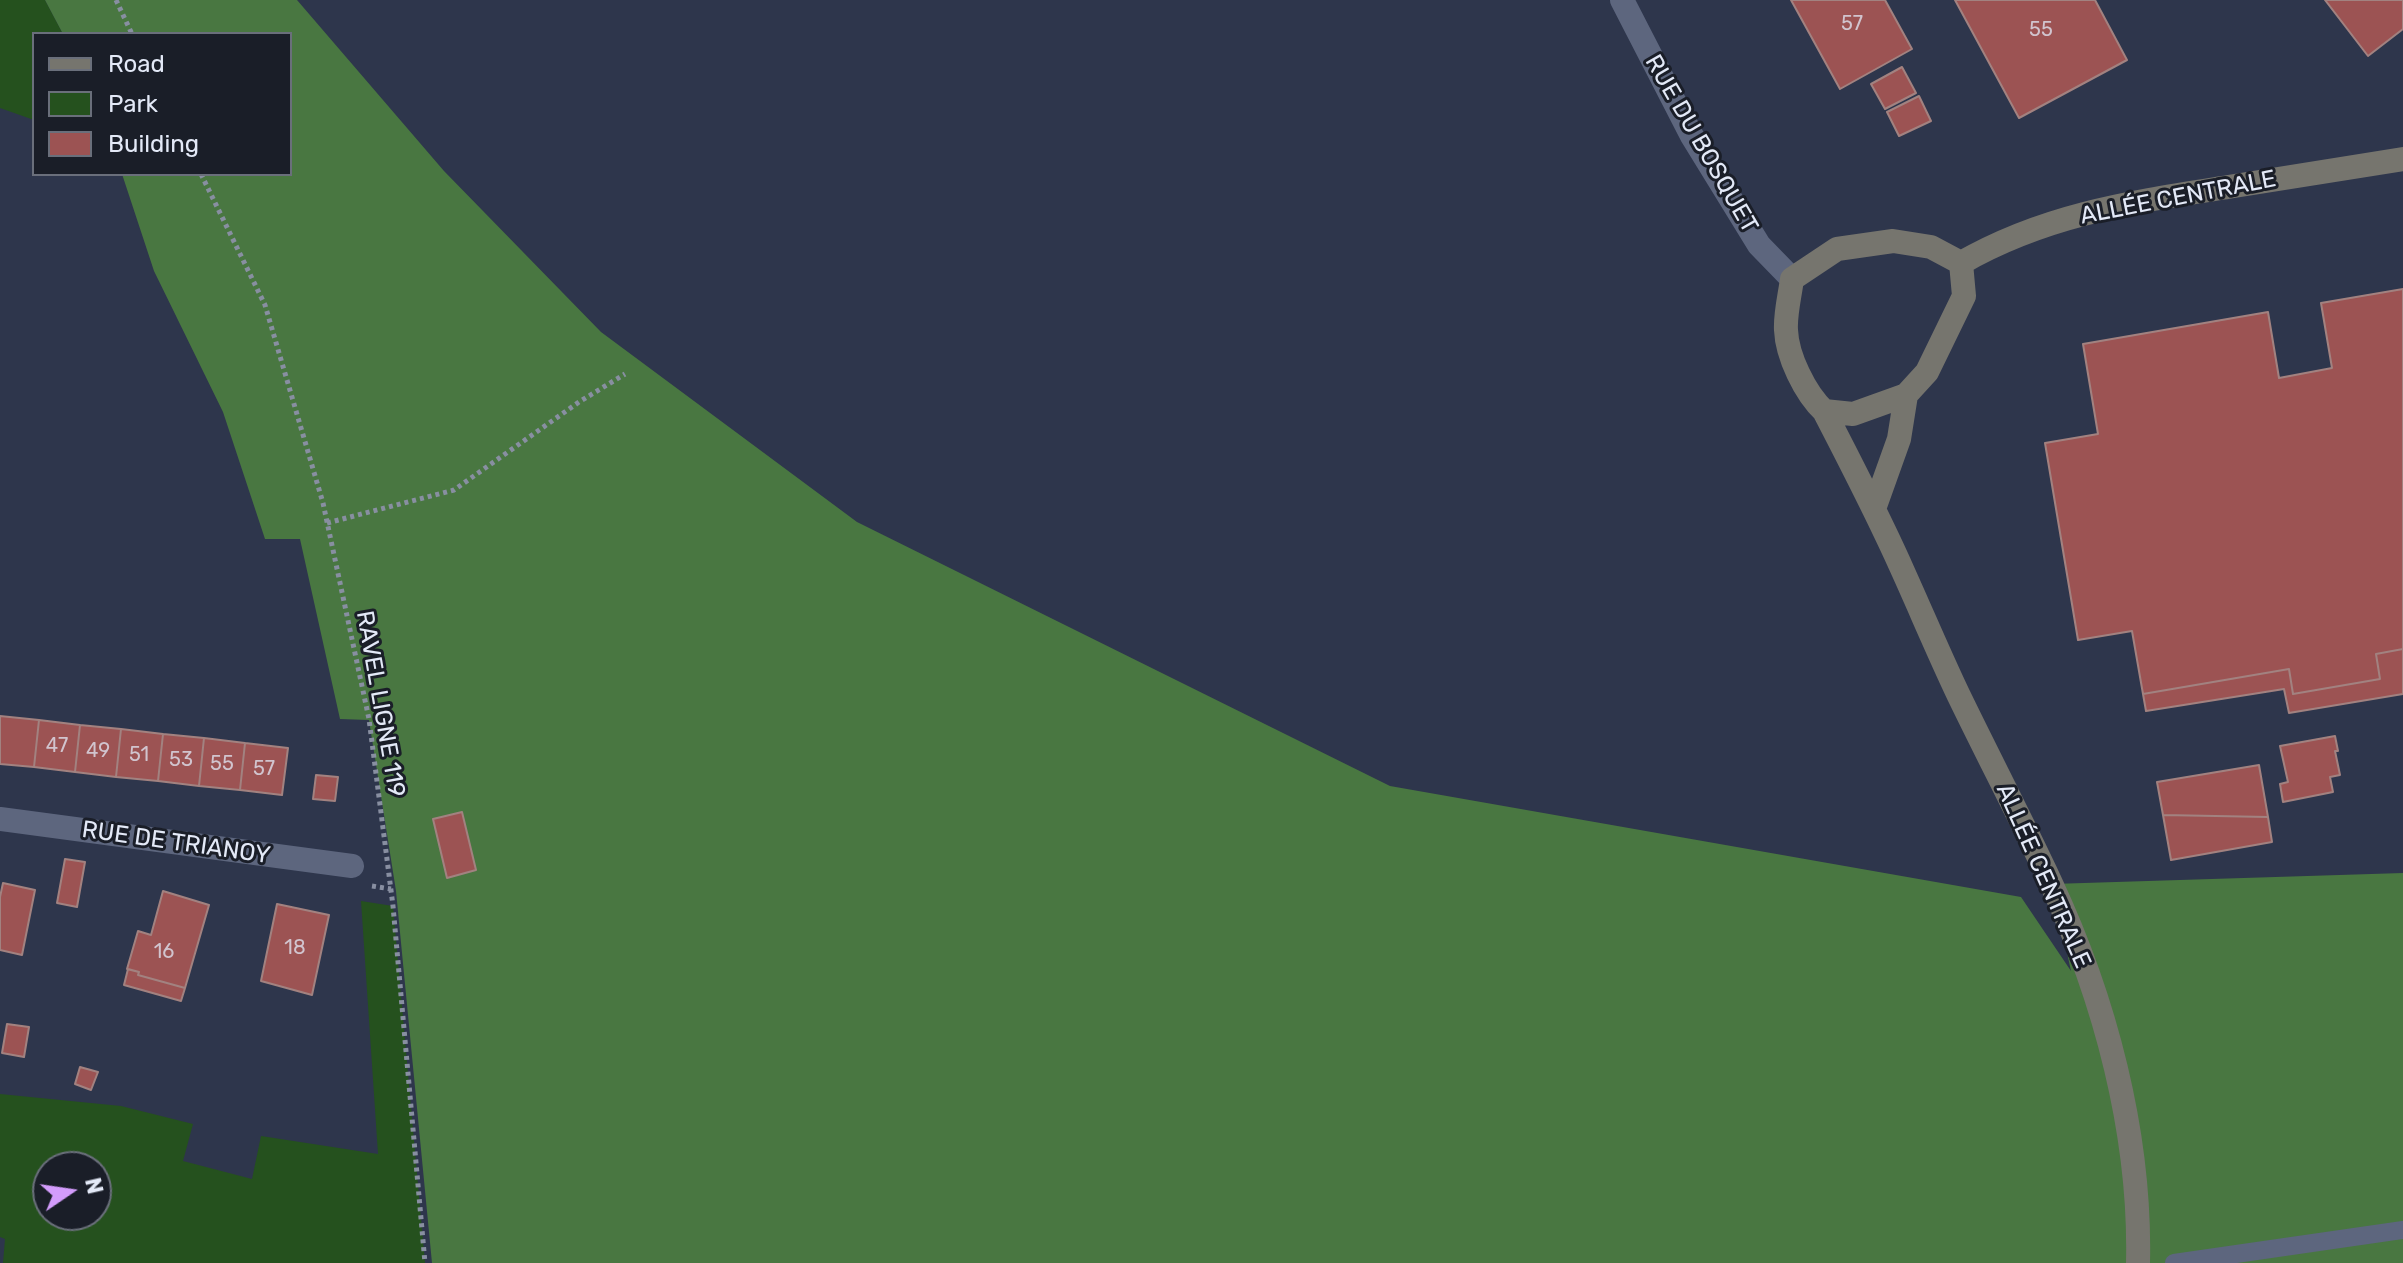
<!DOCTYPE html>
<html>
<head>
<meta charset="utf-8">
<style>
  body { margin:0 }
  #map { position:relative; width:2403px; height:1263px; overflow:hidden; background:#2e364c; font-family:Rubik,sans-serif }
  canvas { display:block }
  .legend { position:absolute; left:32px; top:32px; width:260px; height:144px; box-sizing:border-box; background:#1a1e28; border:2px solid #6a6f7b; margin:0; padding:10px 14px; list-style:none; font-size:24px; color:#e3e9f7 }
  .legend li { display:flex; align-items:center; gap:16px; height:40px }
  .legend b { width:40px; border:2px solid #6a6f7b }
  .north { position:absolute; left:32px; top:1151px; width:80px; height:80px; box-sizing:border-box; background:#1a1e28; border:2px solid #6a6f7b; border-radius:50%; rotate:77deg; font-size:22px; font-weight:700; line-height:32px; text-align:center; color:#e3e9f7 }
  .north::after { content:''; display:block; margin:auto; width:28px; height:36px; background:#d39cfc; clip-path:polygon(50% 0,100% 100%,50% 72%,0 100%) }
</style>
</head>
<body>
<div id="map">
<canvas width="2403" height="1263"></canvas>
<ul class="legend">
<li><b style="height:10px;background:#76756e"></b>Road</li>
<li><b style="height:22px;background:#25511e"></b>Park</li>
<li><b style="height:22px;background:#9c5353"></b>Building</li>
</ul>
<div class="north">N</div>
</div>
<script>
const c = document.querySelector('canvas').getContext('2d');
c.lineJoin = 'round';
function paint(path, color) {
  c.fillStyle = color;
  c.fill(path, 'evenodd');
}
function strokePath(path, color, width, dash) {
  c.strokeStyle = color;
  c.lineWidth = width;
  c.lineCap = dash ? 'butt' : 'round';
  c.setLineDash(dash || []);
  c.stroke(path);
}
function write(font, color, halo, rows, align = 'center') {
  c.font = font + ' Rubik,sans-serif';
  c.lineWidth = 6;
  c.setLineDash([]);
  c.textBaseline = 'middle';
  c.strokeStyle = halo;
  c.fillStyle = color;
  for (const [text, x, y, turn = 0] of rows) {
    c.save();
    c.translate(x, y);
    c.rotate((+turn || 0) * Math.PI / 180);
    c.textAlign = isNaN(turn) ? turn : align;
    if (halo) c.strokeText(text, 0, 0);
    c.fillText(text, 0, 0);
    c.restore();
  }
}
paint(new Path2D(`
  M0,0H45L63,34H34V120L0,108Z
  M361,901L393,906L425,1263H3L5,1239L0,1237V1094L121,1106L193,1124L183,1161L252,1179L261,1136L378,1154ZM48,1167H96V1215H48Z`), '#25511e');
paint(new Path2D(`
  M45,0H297L444,171L601,332L857,522L1390,786L2021,897L2071,971L2052,884L2403,873V1263H432L396,891L369,720L340,719L300,539H265L223,412L154,271L122,174H290V34H63Z`), '#497741');
const building = new Path2D(`
  M1791,0H1885L1912,49L1840,89Z
  M1955,0H2095L2127,60L2019,118Z
  M2325,0H2403V29L2368,56Z
  M1902,67L1916,93L1885,109L1871,84Z
  M1919,96L1931,121L1899,136L1887,112Z
  M2403,289V649L2376,654L2380,679L2293,694L2289,669L2143,694L2132,631L2078,640L2045,443L2098,434L2083,344L2268,312L2279,378L2332,368L2321,303Z
  M2403,649V694L2289,713L2284,689L2146,711L2143,694L2289,669L2293,694L2380,679L2376,654Z
  M0,716L39,720L34,767L0,764Z
  M39,720L80,725L75,772L34,767Z
  M80,725L121,729L116,777L75,772Z
  M121,729L163,734L158,781L116,777Z
  M163,734L204,738L199,786L158,781Z
  M2335,736L2338,751H2335L2340,775L2330,777L2333,792L2283,802L2280,784L2288,782L2280,746Z
  M204,738L245,743L240,790L199,786Z
  M245,743L288,748L282,795L240,790Z
  M2259,765L2268,817L2163,815L2157,782Z
  M316,775L338,777L335,801L313,799Z
  M462,812L476,870L447,878L433,819Z
  M2163,815L2268,817L2272,842L2171,860Z
  M65,859L85,862L77,907L57,903Z
  M3,883L35,890L22,955L0,950V897Z
  M163,891L209,905L185,988L138,975L139,972L127,969L138,931L151,935Z
  M277,904L329,915L312,995L261,981Z
  M128,969L139,972L138,975L185,988L181,1001L124,985Z
  M7,1024L29,1027L24,1057L2,1053Z
  M80,1067L98,1072L91,1090L75,1084Z`);
paint(building, '#9c5353');
strokePath(building, '#a28280', 2);
strokePath(new Path2D(`
  M116,0L132,34
  M201,174L265,305L323,503L369,719L393,906L425,1263
  M327,523L454,490L579,402L625,374
  M372,886L391,889`), '#888fa1', 5, [4, 4]);
strokePath(new Path2D(`
  M2174,1263L2403,1230`), '#5d667e', 18);
strokePath(new Path2D(`
  M1622,0L1692,136L1759,245L1792,279
  M0,819L352,866`), '#5d667e', 24);
strokePath(new Path2D(`
  M1961,263C2046,214 2133,202 2228,187C2287,178 2345,168 2403,159
  M1824,411L1853,414L1906,395L1927,372L1964,296L1961,263L1931,247L1893,241L1837,249L1792,279C1790,295 1785,314 1786,330C1787,356 1805,393 1824,411C1851,463 1878,515 1902,569C1921,611 1939,654 1959,696C1989,758 2021,819 2050,881C2105,998 2141,1134 2138,1263
  M1874,509L1899,439L1906,395`), '#76756e', 24);
write('20px', '#d1c4ce', null, [
  ["57",1852,24],
  ["55",2041,30],
  ["47",57,746],
  ["49",98,751],
  ["51",139,755],
  ["53",181,760],
  ["55",222,764],
  ["57",264,769],
  ["18",295,948],
  ["16",164,952]
]);
write('24px', '#e3e9f7', '#1a1e28', [
  ["RUE DU BOSQUET",1701,144,60],
  ["ALLÉE CENTRALE",2178,198,-11],
  ["RAVEL LIGNE 119",380,704,80],
  ["RUE DE TRIANOY",176,843,8],
  ["ALLÉE CENTRALE",2043,876,66]
]);
</script>
</body>
</html>
